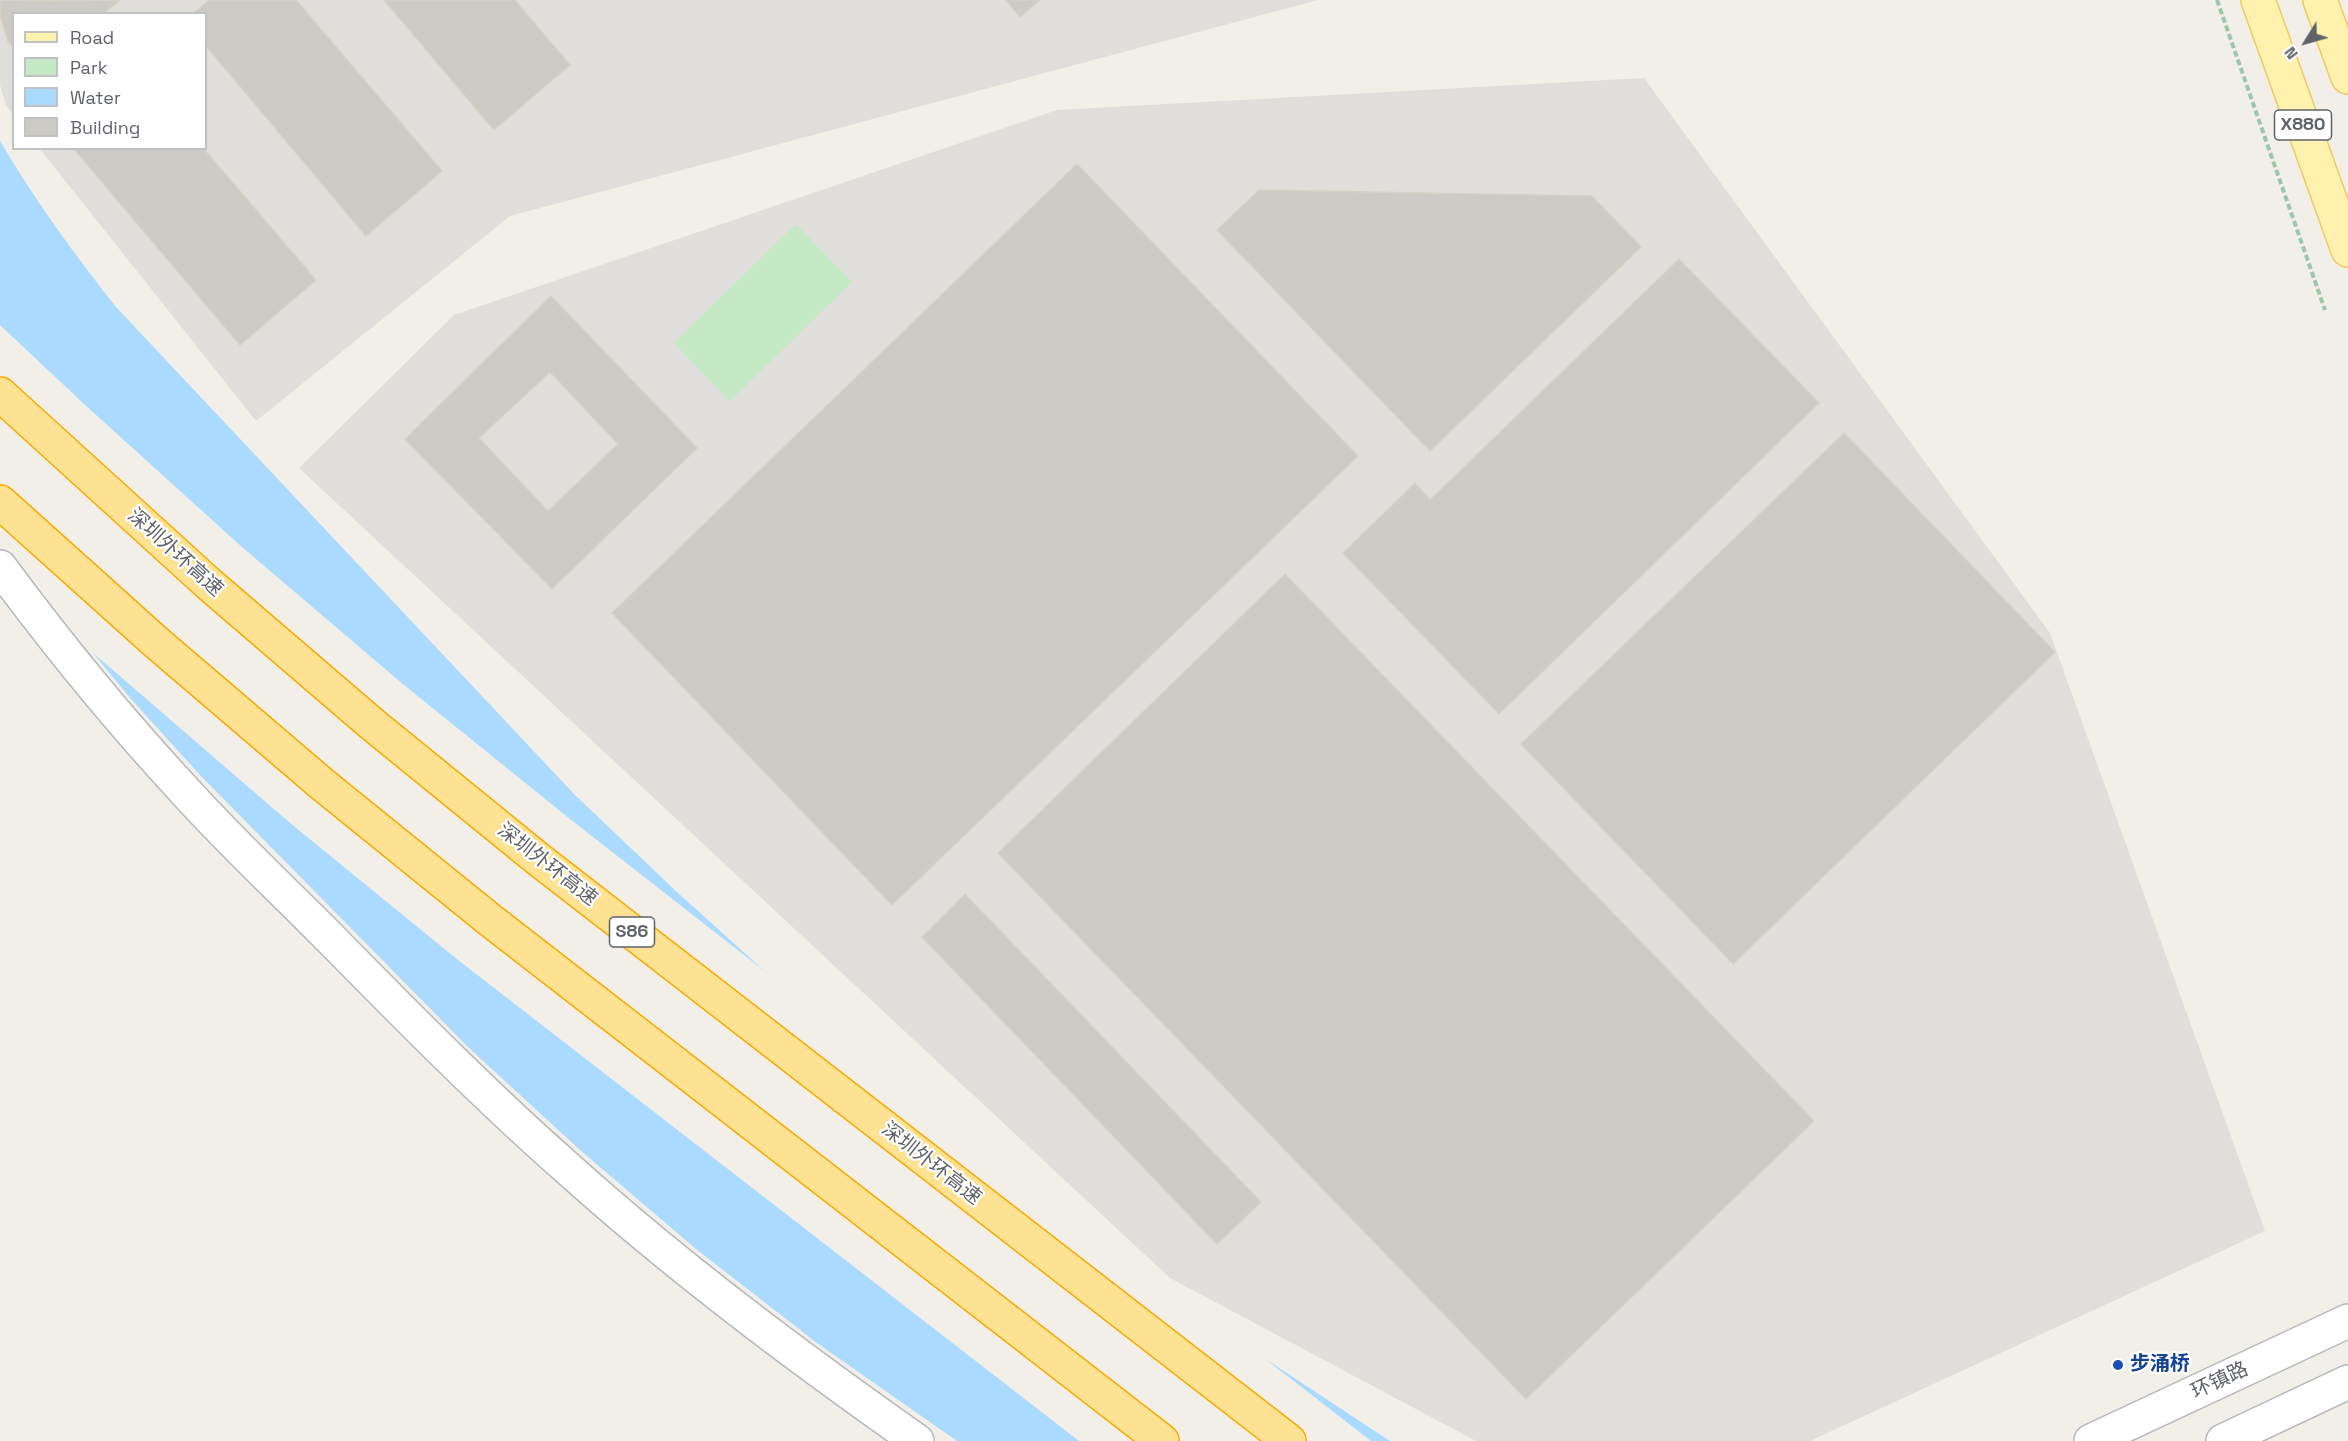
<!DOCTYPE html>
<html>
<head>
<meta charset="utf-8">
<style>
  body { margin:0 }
  #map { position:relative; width:2348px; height:1441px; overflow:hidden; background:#f1efe8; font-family:"Space Grotesk",sans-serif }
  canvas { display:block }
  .legend { position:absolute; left:12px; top:12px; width:195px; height:138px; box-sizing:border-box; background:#fff; border:2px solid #bfc1c3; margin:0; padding:8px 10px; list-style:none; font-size:18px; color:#5f6368 }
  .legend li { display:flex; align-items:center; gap:12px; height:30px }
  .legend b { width:30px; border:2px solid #bfc1c3 }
  .north { position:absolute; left:2276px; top:12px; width:60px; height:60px; -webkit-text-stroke:4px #fff; paint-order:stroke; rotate:233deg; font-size:16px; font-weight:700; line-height:24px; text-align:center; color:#5f6368 }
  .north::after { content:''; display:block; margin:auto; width:21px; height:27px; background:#5f6368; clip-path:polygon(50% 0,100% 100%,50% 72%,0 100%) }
</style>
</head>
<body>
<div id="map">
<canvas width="2348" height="1441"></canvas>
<ul class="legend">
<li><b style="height:8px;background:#fff2af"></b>Road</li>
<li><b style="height:16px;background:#c5e8c5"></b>Park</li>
<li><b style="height:16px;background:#aadaff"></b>Water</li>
<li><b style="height:16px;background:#cccac5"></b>Building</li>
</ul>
<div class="north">N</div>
</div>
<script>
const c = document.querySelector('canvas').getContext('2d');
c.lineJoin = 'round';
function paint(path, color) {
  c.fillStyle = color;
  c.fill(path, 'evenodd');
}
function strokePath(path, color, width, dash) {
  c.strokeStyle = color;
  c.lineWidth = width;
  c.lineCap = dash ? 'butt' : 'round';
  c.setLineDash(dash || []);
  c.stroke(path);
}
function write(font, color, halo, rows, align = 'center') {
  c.font = font + ' "Space Grotesk","Noto Sans SC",sans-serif';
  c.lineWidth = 4.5;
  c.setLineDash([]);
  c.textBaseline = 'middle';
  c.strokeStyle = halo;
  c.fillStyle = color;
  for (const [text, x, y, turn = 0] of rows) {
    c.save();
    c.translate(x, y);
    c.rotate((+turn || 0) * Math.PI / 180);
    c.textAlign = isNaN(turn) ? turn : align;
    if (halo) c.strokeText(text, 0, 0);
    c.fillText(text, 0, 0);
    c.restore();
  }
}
paint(new Path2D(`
  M0,0H1318L510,216L256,421L40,149L206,148V14H14L13,115L6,105L0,85Z
  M1644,78L2050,633L2265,1231L1810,1441H1476L1170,1278L299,468L454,315L1057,110Z`), '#e0deda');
paint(new Path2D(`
  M796,224L852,282L730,401L674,343Z`), '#c5e8c5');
paint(new Path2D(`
  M0,141C35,200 74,254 116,307L575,795L677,892L781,986L997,1166L1223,1331L1390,1441H957L817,1343L696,1249L580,1150L468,1047L201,776L131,699L65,619L0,530Z`), '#aadaff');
paint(new Path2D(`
  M0,325L84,404L242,547L404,685L570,819L785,987L889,1075L999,1163L1111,1248L1241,1340L1371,1441H1079L458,960L290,823L78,640L0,536Z`), '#f1efe8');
const building = new Path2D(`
  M0,0L50,1L120,0L103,14H14V49L8,42L0,15Z
  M209,0H296L442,171L366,236L206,46V14H193Z
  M384,0H515L570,65L494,130Z
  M1006,0H1040L1020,17Z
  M73,148H203L316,280L240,345Z
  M1077,164L1358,456L892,905L612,613Z
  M1259,190L1592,196L1641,247L1430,451L1217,230Z
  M1679,259L1819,403L1499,714L1343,553L1415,483L1430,500Z
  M551,296L697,448L552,589L405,439ZM550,372L618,444L548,511L479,438Z
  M1844,433L2055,652L1733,964L1521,744Z
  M1285,574L1814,1121L1526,1399L998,853Z
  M965,894L1261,1202L1217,1244L922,937Z`);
paint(building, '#cccac5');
strokePath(building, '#d6d1c6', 1.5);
const minor = new Path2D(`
  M0,567C57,644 118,719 183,789C227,838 275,883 322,930C401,1010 480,1091 565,1166C676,1266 795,1355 917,1441
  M2091,1441L2348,1321
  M2223,1441L2348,1382`);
const major = new Path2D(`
  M2258,0L2348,250
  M2320,0L2348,77`);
const highway = new Path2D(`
  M0,394L209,584L372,724L538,859L1289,1441
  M0,502L157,643L322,784L490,920L1162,1441`);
strokePath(minor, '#b5b8bc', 36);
strokePath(major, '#f2c960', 36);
strokePath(highway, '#f9ab00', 36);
strokePath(new Path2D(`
  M2217,0L2325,310`), '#9cc7a9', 4, [6, 3]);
strokePath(minor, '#fff', 33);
strokePath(major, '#fff2af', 33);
strokePath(highway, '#fde293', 33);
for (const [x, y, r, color] of [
  [2118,1365,6,"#1a4fb4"]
]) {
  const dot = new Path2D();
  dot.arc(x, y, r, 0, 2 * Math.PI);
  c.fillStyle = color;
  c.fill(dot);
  strokePath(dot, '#fff', 2);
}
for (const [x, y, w] of [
  [2303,125,57],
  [632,932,45]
]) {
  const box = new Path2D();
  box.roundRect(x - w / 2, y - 15, w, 30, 4.5);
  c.fillStyle = '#fff';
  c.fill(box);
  strokePath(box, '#5f6368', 1.5);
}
write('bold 18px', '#5f6368', null, [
  ["X880",2303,125],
  ["S86",632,932]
]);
write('20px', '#5f6368', '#fff', [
  ["深圳外环高速",175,553,42],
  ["深圳外环高速",547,865,38],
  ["深圳外环高速",931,1164,38],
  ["环镇路",2220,1381,-25]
]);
write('bold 20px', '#164399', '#fff', [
  ["步涌桥",2130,1365]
], 'left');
</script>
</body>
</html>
